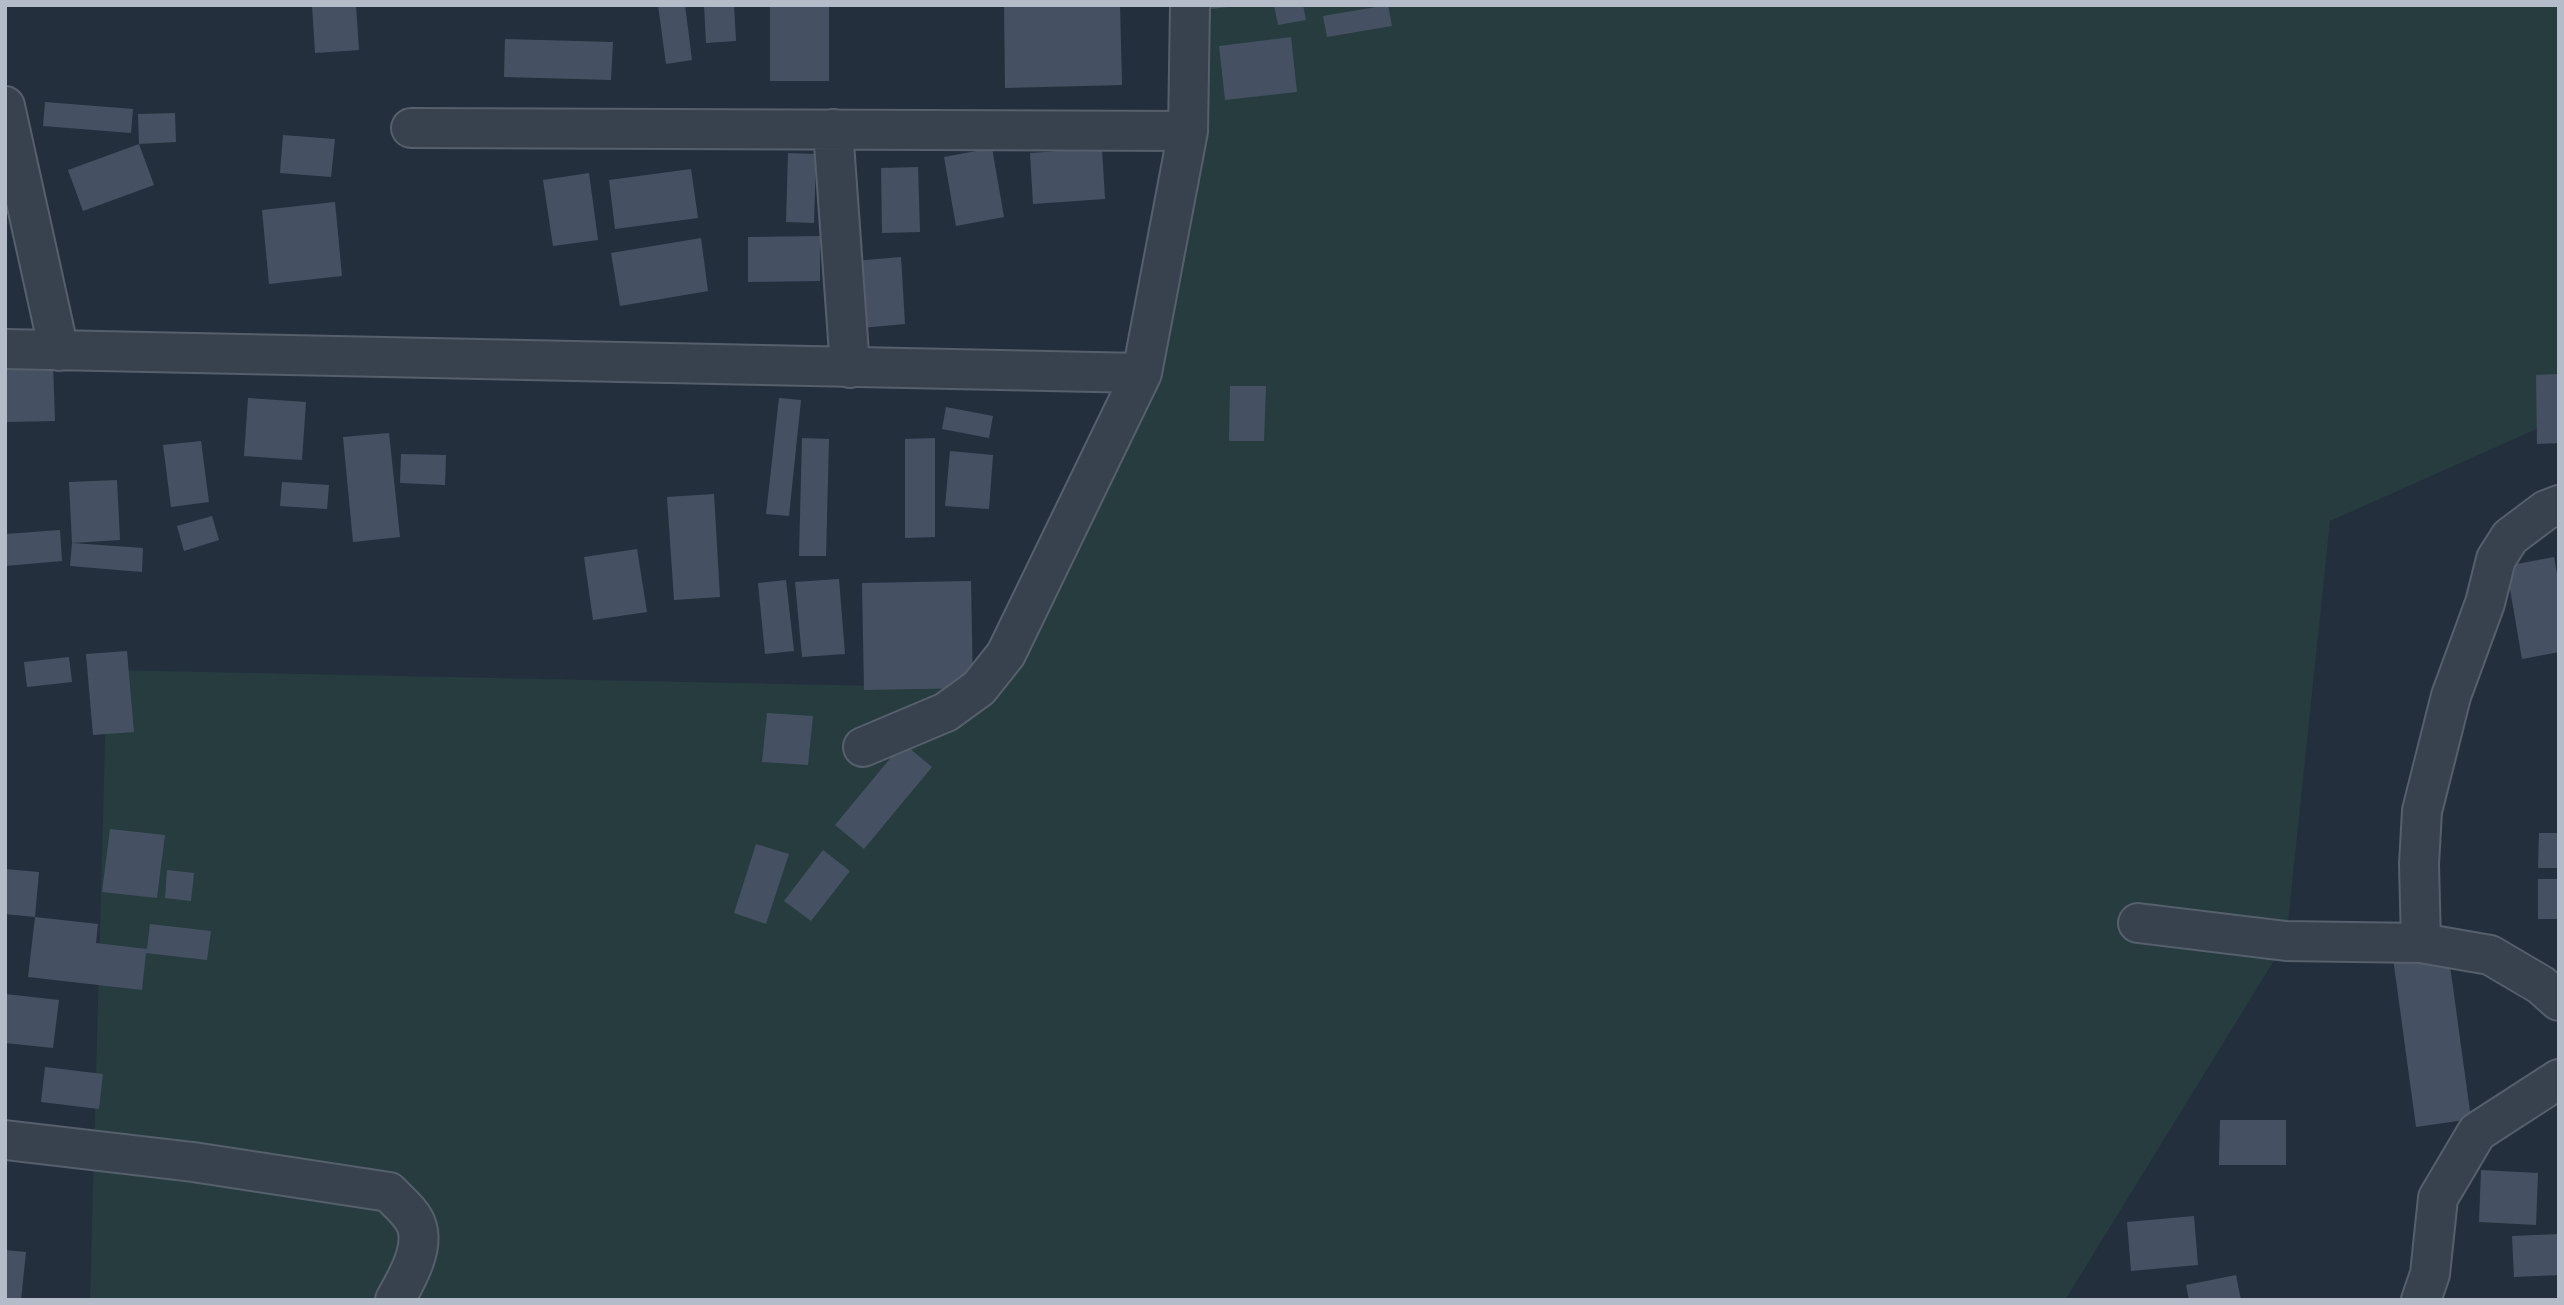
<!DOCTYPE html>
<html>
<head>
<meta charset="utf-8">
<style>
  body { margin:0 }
  #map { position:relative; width:2564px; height:1305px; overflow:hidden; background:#242f3e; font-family:Helvetica,sans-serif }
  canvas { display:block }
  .frame { position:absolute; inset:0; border:7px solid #b4bcc9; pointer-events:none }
</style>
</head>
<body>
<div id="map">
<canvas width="2564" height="1305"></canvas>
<div class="frame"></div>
</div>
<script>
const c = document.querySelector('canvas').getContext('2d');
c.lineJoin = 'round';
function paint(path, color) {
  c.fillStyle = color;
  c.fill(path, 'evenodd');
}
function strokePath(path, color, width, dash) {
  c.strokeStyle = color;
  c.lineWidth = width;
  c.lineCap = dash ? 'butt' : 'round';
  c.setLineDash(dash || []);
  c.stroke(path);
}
paint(new Path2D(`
  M1190,5H2559V419L2330,521L2286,941L2065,1300H90L107,670L979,688L1142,373Z`), '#263c3f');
paint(new Path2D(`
  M312,5H356L359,50L315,53Z
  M658,5H685L692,60L666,64Z
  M704,5H734L736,41L706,43Z
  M770,5H829V81H770Z
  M1004,5H1120L1122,85L1005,88Z
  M1202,5H1228V7L1203,10Z
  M1274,5H1303L1306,20L1278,25Z
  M1388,5L1392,26L1327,37L1323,16Z
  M1291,37L1297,92L1225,100L1219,46Z
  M505,39L613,42L611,80L504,77Z
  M45,102L133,109L131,133L43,126Z
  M175,113L176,142L139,144L154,185L83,211L68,170L139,144L138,114Z
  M283,135L335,139L331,177L280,173Z
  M992,148L1004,217L956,226L944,157Z
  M1102,148L1105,199L1033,204L1030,153Z
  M788,153L816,154L814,223L786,222Z
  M918,167L920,232L882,233L881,168Z
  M691,169L698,218L615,229L609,180Z
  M589,173L598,240L553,246L543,180Z
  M335,202L342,276L269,284L262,210Z
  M820,236V281L748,282V237Z
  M701,238L708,291L620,306L611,253Z
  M901,257L905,324L861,328L855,261Z
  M53,364L55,421L6,422L5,366Z
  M2559,374V443L2537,444L2536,375Z
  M1230,386H1266L1264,441H1229Z
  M248,398L306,402L302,460L244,456Z
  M779,398L801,400L789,516L766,514Z
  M946,407L993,416L989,438L942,429Z
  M389,433L400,537L353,542L343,437Z
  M802,438L829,439L826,556H799Z
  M935,438V537L905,538V439Z
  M201,441L209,502L171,507L163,445Z
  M950,451L993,455L989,509L945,506Z
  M401,454L446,455L445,485L400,483Z
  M117,480L120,540L72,543L69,482Z
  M282,482L329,485L327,509L280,506Z
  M714,494L720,597L674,600L667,497Z
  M212,516L219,540L184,551L177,526Z
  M60,530L62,561L5,566V534Z
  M72,543L143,548L142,572L70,566Z
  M637,549L647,612L593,620L584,557Z
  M2554,557L2559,585V652L2522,659L2506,566Z
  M839,579L845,654L802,657L795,582Z
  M786,580L794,651L765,654L758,583Z
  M971,581L973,688L864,690L862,583Z
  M127,651L134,732L93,735L86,654Z
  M69,657L72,682L27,687L24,662Z
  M767,713L813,716L808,765L762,762Z
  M903,743L932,767L864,849L835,825Z
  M110,829L165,835L157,898L102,892Z
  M2539,833H2559V868H2538Z
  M756,844L789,854L766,924L734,913Z
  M823,850L850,871L811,921L784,901Z
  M5,869L39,872L35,917L5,914Z
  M167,870L194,873L191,901L165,898Z
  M2538,879H2559V919H2538Z
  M35,917L98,924L96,943L147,949L150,924L211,931L207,960L146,953L142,990L28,977Z
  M2448,951L2471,1119L2416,1127L2393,958Z
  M5,994L59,1000L53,1048L5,1043Z
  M45,1067L103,1074L99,1109L41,1102Z
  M2220,1120H2286V1165H2219Z
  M2481,1170L2538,1173L2536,1225L2479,1222Z
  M2194,1216L2198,1265L2131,1271L2127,1222Z
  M2559,1234V1275L2514,1277L2512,1236Z
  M5,1250L26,1252L21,1300H5Z
  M2236,1275L2241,1300H2189L2186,1285Z`), '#455162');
const minor = new Path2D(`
  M5,106L59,351
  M411,128L1188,131
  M833,129L850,368
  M5,349L1142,373L1188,131L1190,5
  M863,747L946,712L979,688L1006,654L1142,373
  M2138,923L2286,941L2421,943L2490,955L2541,985L2559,1001
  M2421,943L2419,864L2422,811L2451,696L2485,603L2496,559L2510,537L2546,510L2559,505
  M5,1140L193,1162L389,1192C398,1202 413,1213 417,1227C424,1250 406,1280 395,1300
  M2421,1300L2430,1274L2438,1198L2477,1132L2559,1079`);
strokePath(minor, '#565f6c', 42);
strokePath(minor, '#38414e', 38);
</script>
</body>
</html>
